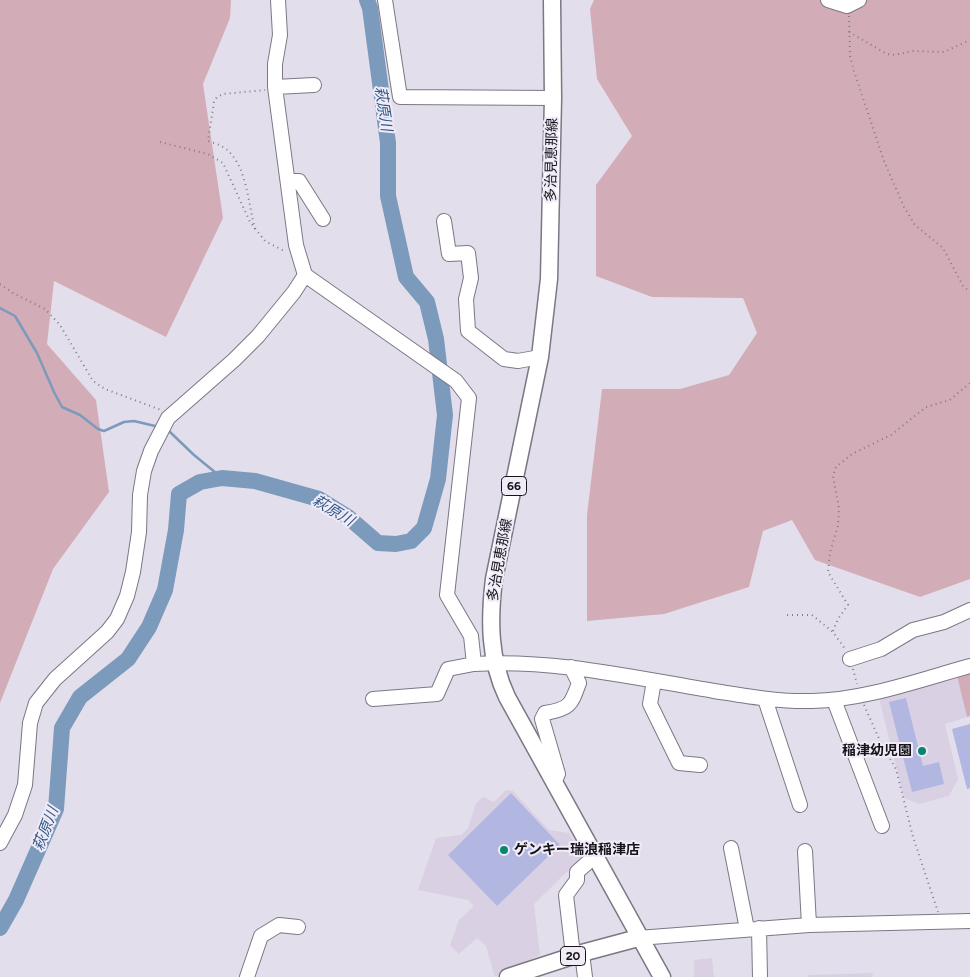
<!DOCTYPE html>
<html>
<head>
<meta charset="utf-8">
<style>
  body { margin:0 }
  canvas { display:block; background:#e3deeb }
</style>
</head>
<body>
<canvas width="970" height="977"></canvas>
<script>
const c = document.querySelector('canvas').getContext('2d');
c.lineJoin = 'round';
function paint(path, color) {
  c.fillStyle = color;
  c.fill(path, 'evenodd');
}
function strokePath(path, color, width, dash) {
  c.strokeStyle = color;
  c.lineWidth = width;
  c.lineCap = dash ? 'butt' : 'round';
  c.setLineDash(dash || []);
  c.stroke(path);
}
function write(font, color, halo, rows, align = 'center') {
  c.font = font + ' Figtree,"Noto Sans JP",sans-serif';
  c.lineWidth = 4;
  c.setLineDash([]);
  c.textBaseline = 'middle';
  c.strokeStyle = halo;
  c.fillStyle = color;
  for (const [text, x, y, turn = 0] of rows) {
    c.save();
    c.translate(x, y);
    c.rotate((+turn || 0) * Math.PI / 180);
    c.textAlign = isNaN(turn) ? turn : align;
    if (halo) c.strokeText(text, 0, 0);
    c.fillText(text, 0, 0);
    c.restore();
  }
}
paint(new Path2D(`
  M957,676L967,717L945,724L958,779L949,796L919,804L904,798L878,694Z
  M506,790L513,791L549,830L569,833L582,857L534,904L540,955L495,977L486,946L477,938L459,954L450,945L459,920L474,906L468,900L418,890L436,838L461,835L468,828L476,803L483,797L494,802Z
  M712,958L714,977H694V960Z
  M873,973L872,977H808L807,975Z`), '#d9d0e4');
paint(new Path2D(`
  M0,0H231L230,18L203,84L223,218L166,337L54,281L47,344L96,400L109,492L53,569L0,703Z
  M594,0H970V579L920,597L815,560L792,520L763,531L749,587L664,614L587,621V515L602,389H680L729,375L757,333L743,298L652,297L596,276V185L632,136L597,79L590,9Z
  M970,673V716L967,717L957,676Z`), '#d2adb7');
strokePath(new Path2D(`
  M0,308L15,316L37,353L54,392L62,407L80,415L98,429L104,431L124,422L134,421L155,426
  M170,432L194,455L216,473L217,479`), '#7c9abb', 2.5);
strokePath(new Path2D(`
  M0,928L16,900L56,809L62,728L80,697L128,659L149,627L165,590L176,530L179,494L200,482L222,478L255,481L319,499L348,517L378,543L396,544L411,541L424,528L438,479L445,415L436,339L427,302L406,277L388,196V143L370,8L367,0`), '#7c9abb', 16);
paint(new Path2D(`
  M906,698L923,766L939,762L944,784L912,792L889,702Z
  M970,724V788L967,789L952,729Z
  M511,793L560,845L497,906L448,855Z`), '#b1b7e1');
const minor = new Path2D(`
  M278,0L280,35L275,64V87L296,245L305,275L456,381L469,398L447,595L471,636L474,664C555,659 635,678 714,691C746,696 779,702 812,701C865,700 919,680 970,666
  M385,0L400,97L553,98
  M828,0L847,6L859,0
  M275,87L314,85
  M288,181H299L323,219
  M444,221L449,254L468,253L471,278L466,299L468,331L504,359L518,361L540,357
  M850,659L881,649L913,630L944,622L970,610
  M654,681L650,704L679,763L700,765
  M373,699L437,694L448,669L474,664
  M765,699L800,805
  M834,700L882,826
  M554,783L558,774L542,719L545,713C570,709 571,705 579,683L571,667
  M0,843L15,815L25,785L30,723L36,703L55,679L107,632L117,619L127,596L133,572L139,532L140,495L144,471L151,451L168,418L234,360L258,336L294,292L305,275
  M731,848L747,929
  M805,851L809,925
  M759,928L760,977
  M638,938L809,925L970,921
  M582,953L585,977
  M573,955L566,895L577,880V872L594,857
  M247,977L261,936L279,925L298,927`);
const major = new Path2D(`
  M552,0L553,98L549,279L540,357L494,579C489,620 489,659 507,697L662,977
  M508,977L582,953L638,938`);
strokePath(minor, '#7d7783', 16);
strokePath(major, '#7d7783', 19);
strokePath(new Path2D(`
  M849,16L850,56L854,71L884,161L904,207L915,225L943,248L963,286L970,292
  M849,32L887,54L895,55L912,51L944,52L970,40
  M160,142L208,154L223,163L250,222L265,241L286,252
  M255,229C248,204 247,162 223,147C219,144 213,143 208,141L214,102L217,97L223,94L265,90
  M0,284L13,293L45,309L60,325L93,381L105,389L161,410
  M787,615H812L833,632L845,649
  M833,631L838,619L848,605L828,572L830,552L838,526L839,508L833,476L836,467L852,454L891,435L926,407L950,400L970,383
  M853,669L857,684
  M864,705L881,743L896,769L913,837L938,912`), '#807d86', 2, [1, 4]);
strokePath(minor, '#fff', 14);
strokePath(major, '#fff', 16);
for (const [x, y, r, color] of [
  [922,751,5,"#078769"],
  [504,850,5,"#078769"]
]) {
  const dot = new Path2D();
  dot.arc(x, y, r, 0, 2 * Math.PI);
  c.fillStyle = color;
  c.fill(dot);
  strokePath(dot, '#f1ebf8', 2);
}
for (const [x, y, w] of [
  [514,486,25],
  [573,956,25]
]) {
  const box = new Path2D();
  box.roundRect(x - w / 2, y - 9.5, w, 19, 4);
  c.fillStyle = '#f1ebf8';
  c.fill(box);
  strokePath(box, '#161419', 1);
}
write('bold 12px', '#161419', null, [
  ["66",514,486],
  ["20",573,956]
]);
write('14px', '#161419', '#f1ebf8', [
  ["多治見恵那線",552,160,-89],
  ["多治見恵那線",500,560,-80]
]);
write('bold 14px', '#161419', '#f1ebf8', [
  ["稲津幼児園",912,751],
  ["ゲンキー瑞浪稲津店",514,850,"left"]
], 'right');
write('italic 15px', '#2d5886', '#f1ebf8', [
  ["萩原川",383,109,81],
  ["萩原川",333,511,31],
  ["萩原川",46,829,-69]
]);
</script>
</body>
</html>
